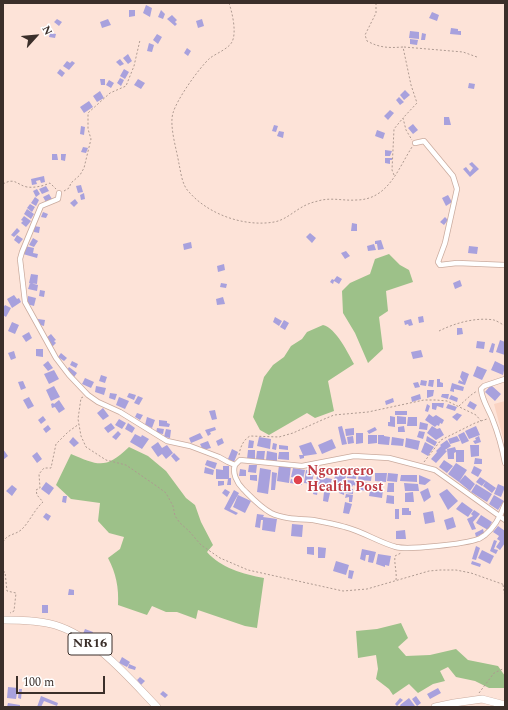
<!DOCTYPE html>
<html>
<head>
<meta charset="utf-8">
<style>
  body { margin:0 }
  #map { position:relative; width:508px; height:710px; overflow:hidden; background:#fde3d8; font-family:Spectral,serif }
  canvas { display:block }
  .frame { position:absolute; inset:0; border:4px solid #3b2f2a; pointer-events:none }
  .north { position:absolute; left:16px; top:16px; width:40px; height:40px; -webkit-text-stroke:3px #fff; paint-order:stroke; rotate:63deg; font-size:11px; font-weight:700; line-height:16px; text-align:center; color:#3b2f2a }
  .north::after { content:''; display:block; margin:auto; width:14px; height:18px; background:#3b2f2a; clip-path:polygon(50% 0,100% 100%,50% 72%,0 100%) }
  .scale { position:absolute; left:16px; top:676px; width:89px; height:18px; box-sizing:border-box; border:2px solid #3b2f2a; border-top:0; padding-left:5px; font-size:12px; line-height:14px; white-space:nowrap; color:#3b2f2a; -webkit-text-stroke:3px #fff; paint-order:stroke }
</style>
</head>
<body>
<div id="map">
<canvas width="508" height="710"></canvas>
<div class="frame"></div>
<div class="north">N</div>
<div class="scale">100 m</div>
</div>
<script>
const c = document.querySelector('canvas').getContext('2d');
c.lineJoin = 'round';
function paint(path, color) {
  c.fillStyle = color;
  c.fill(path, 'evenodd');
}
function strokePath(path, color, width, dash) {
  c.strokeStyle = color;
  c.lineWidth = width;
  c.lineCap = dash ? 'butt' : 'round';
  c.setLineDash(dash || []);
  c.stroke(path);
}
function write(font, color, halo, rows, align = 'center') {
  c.font = font + ' Spectral,serif';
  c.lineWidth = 3;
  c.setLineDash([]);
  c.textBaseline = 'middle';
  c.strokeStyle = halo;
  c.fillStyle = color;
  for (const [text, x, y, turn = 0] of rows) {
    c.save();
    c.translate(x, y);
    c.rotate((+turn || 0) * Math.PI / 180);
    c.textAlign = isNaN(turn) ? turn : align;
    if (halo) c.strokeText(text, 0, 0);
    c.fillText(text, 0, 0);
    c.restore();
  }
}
paint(new Path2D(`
  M505,401V445L494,404Z`), '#fad3c2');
paint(new Path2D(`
  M389,254L400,265L409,270L413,282L386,291L388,311L379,317L383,349L368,363L355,333L343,313L342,291L350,283L370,274L375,259Z
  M323,325C336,328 348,353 354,364L328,381L334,411L315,418L307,413L269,435L260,430L253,417L264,377L273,365L284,357L291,346L302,339L307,332Z
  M129,447L148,456L166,471L186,498L195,505L201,522L213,545L207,552C221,568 243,574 264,578L257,628L245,626L198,610L196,619L177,612H166L152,606L147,615L118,605C119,588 116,573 108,558L120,549L124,537L109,533L98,521L100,503L71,499L56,485L71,454C99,466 106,469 129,447Z
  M401,623L408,638L398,647L406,656L430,655L456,649L468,660L498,666L505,676V688H489L475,681L456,677L448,667L440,671L445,681L433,684L418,693L409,684L393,695L389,689L376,679L378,669L376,655L358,658L356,631L377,629Z`), '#9dc189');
paint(new Path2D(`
  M146,5L152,8L150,17L143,13Z
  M129,10H135V16L129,17Z
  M161,10L165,14L163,19L158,17Z
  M432,12L439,15L437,21L429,18Z
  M172,15L177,20L175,22L177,24L175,26L167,19Z
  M57,19L62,22L59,26L54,22Z
  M108,19L111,25L102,28L100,22Z
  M202,19L204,26L198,28L196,21Z
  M451,28L458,29V31H461V35L450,34Z
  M410,31L419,32V39L409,38Z
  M50,33L56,34L55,38L49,37Z
  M422,33L426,34L425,40H421Z
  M157,34L162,37L158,44L153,40Z
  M410,39L418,40L417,45L410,44Z
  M149,43L154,45L152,52L147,51Z
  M187,48L191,51L188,56L184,53Z
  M128,54L132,61L128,64L123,58Z
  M120,59L124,64L120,66L116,62Z
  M67,61L70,63L72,61L75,63L69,70L63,66Z
  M60,69L65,73L62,77L57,73Z
  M124,69L129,72L125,79L120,76Z
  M120,78L124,80L121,86L117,83Z
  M100,79H105V85H101Z
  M138,79L145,83L141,89L134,85Z
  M109,80L114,83L111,88L106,85Z
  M469,83L475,84L474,89L468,88Z
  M405,90L410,95L404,100L400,95Z
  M100,91L104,98L97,102L93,96Z
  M399,97L404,102L400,105L396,100Z
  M89,101L93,107L84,113L80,107Z
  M390,110L394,113L388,120L384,116Z
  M444,117H449L451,125H444Z
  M413,124L418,130L413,134L408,128Z
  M274,125L278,126L276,132L272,131Z
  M81,126L85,127L84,135L80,134Z
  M377,130L385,133L383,139L375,136Z
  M279,131L284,132L283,138L277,136Z
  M83,147L88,148L86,153L81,152Z
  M385,150L392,151L390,156H385Z
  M52,154H57L58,160H52Z
  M61,154H66L65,161L61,160Z
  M385,158H392V160H390V164L385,163Z
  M472,162L479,169L470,177L463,169L466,167L470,172L473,168L469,164Z
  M44,176L45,182L41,183L40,180L36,181L37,184L32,185L31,179Z
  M81,185L83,192L78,193L76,186Z
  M46,186L49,191L42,194L39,189Z
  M37,189L40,194L36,197L33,191Z
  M84,193L85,199L81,200L80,195Z
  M49,194L52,199L46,202L43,197Z
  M448,195L452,202L446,206L442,198Z
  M35,197L39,200L36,206L31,203Z
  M75,199L78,203L74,207L70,203Z
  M30,204L35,207L32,212L27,208Z
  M27,209L34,214L31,219L24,214Z
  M43,212L48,214L46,218L41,217Z
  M24,216L31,221L26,227L21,223L23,221L21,220Z
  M445,217L448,220L444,225L440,222Z
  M352,223L357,224V231H351Z
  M34,226L40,227L39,233L34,232Z
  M17,228L20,231L14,237L11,235Z
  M310,233L316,238L312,243L306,237Z
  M17,235L23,239L19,244L14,240Z
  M33,238L38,241L34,247L29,245Z
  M381,240L384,249L378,250L377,244H375V241Z
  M191,242L192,248L184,250L183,244Z
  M374,244L376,250L368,251L367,246Z
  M25,246L34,248L33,253L38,254L37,258L23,254Z
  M469,246L478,247L477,254L468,253Z
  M346,251L350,256L345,259L341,253Z
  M224,264L225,270L218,272L217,266Z
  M31,274L38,275L37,284L29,283Z
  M337,276L342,279L339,284L334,281L333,284L330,282L332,279L334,280Z
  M460,280L462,286L455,289L453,283Z
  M30,283L38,285L37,291L28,289Z
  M221,283L227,284L226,288L220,287Z
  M40,290L45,291L44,297L39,296Z
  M14,295L17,299L19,298L21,302L12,308L7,299Z
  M28,296L36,298L34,306L27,304Z
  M223,297L225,304L217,305L216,299Z
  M5,305L11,308L6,317L3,315V308Z
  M423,316L424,322L419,323L418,317Z
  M275,317L282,321L279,326L273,322Z
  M38,319L45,320L44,326L37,324Z
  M411,319L413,325L409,326L408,324L405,325L404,321Z
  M284,320L289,323L285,330L280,327Z
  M12,322L19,325L15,334L8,331Z
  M457,328H462L463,334L457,335Z
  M29,332L32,338L26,342L22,336Z
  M51,334L56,340L54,341L56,343L52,347L45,339Z
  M500,340L505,342V355L496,352Z
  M477,341L485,342L484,349L476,348Z
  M492,343L495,344L493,353L489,352Z
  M36,349H43V357L36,356Z
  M421,350L423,357L413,359L411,352Z
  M14,351L16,358L11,360L8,353Z
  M61,353L67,358L64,361L58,357Z
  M48,361L53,368L48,371L43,365Z
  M72,361L78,364L76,368L70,365Z
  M495,361L505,366L503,375L491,370Z
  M477,366L487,370L482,380L473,376Z
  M69,367L77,373L74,377L66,372Z
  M54,370L59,379L49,384L44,374Z
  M462,371L469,374L465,385L458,383L459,380L463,382L460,377Z
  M101,375L107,377L105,383L99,381Z
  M85,378L94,382L91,388L82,384Z
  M437,379H440V382L443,383V387H437Z
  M421,380L427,381L426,386L420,385Z
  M429,380H434L433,387L428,386Z
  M23,381L26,388L21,390L18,382Z
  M418,382L420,387L415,388L413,383Z
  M452,383L464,387L463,391L454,389V392L450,391Z
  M491,385L501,394L495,401L485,392Z
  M54,386L60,397L51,401L46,390Z
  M96,386L106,388L104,395L95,392Z
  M427,390H434L433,396L427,398Z
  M110,393L117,394L115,400L109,398Z
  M129,393L136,395L134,400L127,397Z
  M420,394L421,399L412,402L411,397Z
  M442,394H449L448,399L441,397Z
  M451,395L458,398L457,402L449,399Z
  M138,396L143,398L139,405L134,403Z
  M29,397L34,406L28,409L23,400Z
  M119,397L129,401L125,409L116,405Z
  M393,398L394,402L386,405L385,401Z
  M59,400L65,409L59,413L55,407L52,408L51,404L53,403L54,404Z
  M470,401L477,405L474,410L467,406Z
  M432,403H444L443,408L437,406L436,410L432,409Z
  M427,404L430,406L428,412L425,411Z
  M448,404L457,407L455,411L446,408Z
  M103,408L109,416L103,420L97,413Z
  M215,410L217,419L212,420L209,411Z
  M395,411H407V415H395Z
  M137,413L143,415L140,420L135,417Z
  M457,413L462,415L457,421L452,417Z
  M429,414L433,417L436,415L444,420L442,424L440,423L439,426L437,425L435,427L425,420Z
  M43,416L46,420L41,424L38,420Z
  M390,416L395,417V427L388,426V422H390Z
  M397,416L406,417V424H397Z
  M147,417L155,420L152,428L145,425Z
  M408,417H417V426H407Z
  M119,419L126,423L122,429L115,425Z
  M159,420L167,421V423L170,424L169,427L159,426Z
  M420,422L428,424L427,430L419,429Z
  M111,423L115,428L108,433L104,428Z
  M128,423L135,428L132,433L125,429Z
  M48,425L51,429L46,433L43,429Z
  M342,426L347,444L342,445L338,427Z
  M404,426L405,432H398V427Z
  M432,426L437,429L440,428L444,435L436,440L427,433Z
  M476,426L480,435L469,439L465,431Z
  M215,427L216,430L210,432L211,434L208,436L205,430Z
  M375,427L377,430L369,434L367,431Z
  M157,428L164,429L163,434L156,433Z
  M354,428V435L346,436L345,429Z
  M166,429L171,430L170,438L164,437Z
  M118,431L121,434L116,440L112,437Z
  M419,431L425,432L423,439L417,437Z
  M464,432L469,441L462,444L458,435Z
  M200,433L203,438L191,443L189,438Z
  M356,433H363V443L356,444Z
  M135,434L141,437L142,435L149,439L142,449L130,442Z
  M368,435H377V443L368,444Z
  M378,435H384V436L390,437L389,445L378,444Z
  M353,436L354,443L348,444L347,437Z
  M427,436L437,442L435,446L426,441Z
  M457,436L460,441L450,444L448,439Z
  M479,436L481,442L475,444L473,441L476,440L475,438Z
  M73,437L79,443L74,447L69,442Z
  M259,437L271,439L270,449L257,446Z
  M392,437L404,439L403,446L391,445Z
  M222,438L224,443L218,446L216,441Z
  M406,438L420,441L418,450L405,447Z
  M332,439L336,448L322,454L318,445Z
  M249,440L254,441L253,448H248Z
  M447,440L451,446L445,450L447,451L436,463L431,459L437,452L436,451L441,446L440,445Z
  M208,441L211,448L203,450L200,444Z
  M158,442L162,448L167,445L173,453L166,459L162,454L158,457L151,447Z
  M311,442L317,454L304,456V458L300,459L299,455H303L299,446Z
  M425,442L434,447L428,456L421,452Z
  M273,443L277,444L276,450L272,449Z
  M279,445L288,446V450L279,449Z
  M470,445H479V456L471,457Z
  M455,447L456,450H464V462H456V452L454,453V459H448L447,449Z
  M3,449L8,456L3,460Z
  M232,449L238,452L234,462L228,459Z
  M248,450H255V459H247Z
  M257,451H265L264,460L256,459Z
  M267,451L277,453V462L266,460Z
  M37,452L42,459L37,463L32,456Z
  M279,452H289V460L278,459Z
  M174,453L180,459L176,462L171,456Z
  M475,458L482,459V464H474Z
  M207,460L217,463L215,469L205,465Z
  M444,460L453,466L447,473L439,467Z
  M456,463L467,470L459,482L448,474Z
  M249,465H257L256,473L248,472Z
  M279,465L291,466L289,483L277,481Z
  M223,466H229V478H231V485H227L228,479H216V469L223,470Z
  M474,466L482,470L478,477L471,473Z
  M205,467L214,470L213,475L204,473Z
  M260,468L271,470L268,494L257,492Z
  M293,468L305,470L303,479L291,477Z
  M240,469L246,470V476H239Z
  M306,470L314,471L312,484L304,483Z
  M319,470H332V476L318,475Z
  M347,470L357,471L356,479L347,478Z
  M336,471L346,473L345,483L340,482V484L337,483L336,485L339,486L338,491L332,490Z
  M272,472L277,473L275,490H271Z
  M359,472L372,473L371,481L358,480Z
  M375,473H387L386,482L375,481Z
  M388,473L398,474L397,482L387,481Z
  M250,475H257V481L250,480Z
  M401,475H417V482L400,481Z
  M419,475L431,480L425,485L419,484Z
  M465,475L475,484L470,491L459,482Z
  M317,476L332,479L329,492L325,490L326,485L321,484L320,487L315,486Z
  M480,477L486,481L482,486L476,482Z
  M291,479L302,481V485L290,483Z
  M347,480L358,481L357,486L353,485L352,487L347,484Z
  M218,481H224V485L218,486Z
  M486,481L496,488L492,493L483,486Z
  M46,482L54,488L49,495L41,489Z
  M360,482L370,483L369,491L359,490Z
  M388,483H394V492H387Z
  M404,483L418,484L419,491H405Z
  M341,484H345L344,495L339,493Z
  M476,484L492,494L487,502L471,492Z
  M498,484L505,487L501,497L494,494Z
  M12,485L17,489L12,496L6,491Z
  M371,485L378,486L377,490H383L382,498L369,496Z
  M314,488L318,489L317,495L313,494Z
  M346,488L353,489V494L345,493Z
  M428,488L431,497L424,502L420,492Z
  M225,489L230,492L227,497L222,493Z
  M447,489L458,501L448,510L439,494Z
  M234,490L239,493L230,509L238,513L236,515L224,509Z
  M324,492L330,493L328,502L323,501Z
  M413,492L414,502H405V493Z
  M346,494L353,495L352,502H349V497L345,498Z
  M238,495L251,501L245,513L233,507Z
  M387,495L394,496V504L386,503Z
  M494,495L504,501L498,510L489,504Z
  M63,496H67L66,503L62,502Z
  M345,502L352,504L349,514L343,513Z
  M462,502L473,510L468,517L456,509Z
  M402,508H409V511H411V515H402Z
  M395,509H399V519H395Z
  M474,510L480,514L473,522L476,529L472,530L467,519L473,516L471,514Z
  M433,511L435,522L425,524L423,513Z
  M46,513L51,516L48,521L43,517Z
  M257,514L264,515L263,517L277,519L275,532L262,530L263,520H261L260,528L255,527Z
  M481,515L492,522L488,530L476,523Z
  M453,517L456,527L447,530L444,520Z
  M292,524L303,525L302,537L291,536Z
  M498,526L505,531V543L500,550L496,547L500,541L497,539L499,536L493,532Z
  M483,529L484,533L476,537L475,533Z
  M405,530L406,539H396V531Z
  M494,540L497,541L494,549L498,550L496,554L490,551Z
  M476,546L480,548L476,560L472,559Z
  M307,547H314V555L307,554Z
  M318,547L326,548L325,558H318Z
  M362,549L376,552L373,563L368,562L369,555H366L365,561L360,559Z
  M482,550L494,556L490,564L478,558Z
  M378,554L391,556L389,566L385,565V567L376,564Z
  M336,561L349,565L346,575L333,571Z
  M472,561L481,564L480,567L471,564Z
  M349,570L354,571L352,579L348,578Z
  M69,589L74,590V595H68Z
  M42,605H48V613H42Z
  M85,629L93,632L91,637L83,634Z
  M105,644L111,649L108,654L102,649Z
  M122,657L130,662L127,667L119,663Z
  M129,664L136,667L135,670L128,668Z
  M140,677L145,681L141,685L137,680Z
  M8,687L18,688L16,699L7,698Z
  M438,688L441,693L430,699L427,694Z
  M19,689H22L21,699L18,698Z
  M163,691L168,695L165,698L160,694Z
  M41,696L58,703L57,706L44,701L41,707H37Z
  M416,696L421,703L417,706L412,699Z
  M400,698L403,700L397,706L395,704Z
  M409,698L415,706L401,707L400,705Z
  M8,703L20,705V707H7Z`), '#a8a1dd');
const minor = new Path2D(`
  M415,143L424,141L453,176L457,189L445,243L438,262L440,265L457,263L505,265
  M59,193L58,199L41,206L22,252L20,259L25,302L56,358L69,375L88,395L98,402L120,412L167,441L190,446L219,457L228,462L235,465L240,460L302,466L354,456L389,458L435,470L505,520
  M505,379L484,386L481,389C482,400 488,408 492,418C498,433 502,447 505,463
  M235,465C232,473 237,483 243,489C252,498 260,507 271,513C283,519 299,519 313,520C324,522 335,524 345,527C364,532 378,542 396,547C409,550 465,544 478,539C480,539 483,536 485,535C495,527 501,515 505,504`);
const primary = new Path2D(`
  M3,620C19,620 39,620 55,625C95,637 129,678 157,707
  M435,707L454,703L482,699L505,705`);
strokePath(minor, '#caab9e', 6);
strokePath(primary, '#caab9e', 8);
strokePath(new Path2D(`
  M229,3C232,12 237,32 232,42C228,49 217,53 210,58C199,68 177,99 173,113C169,126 177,151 179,164C181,173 182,185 189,192C209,215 245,227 274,222C286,220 295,210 306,205C310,203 314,202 318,201C331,197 343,201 356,200C388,200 398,169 412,147
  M376,3V13L365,35L367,41C380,48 389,48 403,47L411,85L417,103L403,118L406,130L412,140
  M404,47L463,52L477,57
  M394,175L392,170L394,129L403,118
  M3,184C15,177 17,185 27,187C35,188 43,186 50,183L56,189
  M64,191L69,188L71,183L80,175L84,168L91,139L88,129V113L110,93L126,86L134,66L140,40
  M439,331C455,323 476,317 494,320C497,321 502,324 505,326
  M83,397L81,398L78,419L81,436L86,447L106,460L126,465L158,487L166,493L173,506L175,516L180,523L189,531L201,545L220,558L248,570L343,591L367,589L429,571L440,570H456L471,573L505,585
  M459,406L471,395L477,391
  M239,455C240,448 243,440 250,436L279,437L293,433L322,420L334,415L368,412L424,400H436L447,401L476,415L481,421
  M424,462L441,440L475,423L487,419
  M3,542C7,534 15,535 21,530C29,523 34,510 43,502L37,495L36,490L40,488L39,474L44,468H51L56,444L68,432L79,424
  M3,572H5L7,591L16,593L14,611L10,613
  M396,580C397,572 394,564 395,556L401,553
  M503,585L505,597
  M479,693L494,673L505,668`), '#ae9a91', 1, [2, 2]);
strokePath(minor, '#fff', 4.5);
strokePath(primary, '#fff', 7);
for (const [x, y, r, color] of [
  [298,480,5,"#e0444e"]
]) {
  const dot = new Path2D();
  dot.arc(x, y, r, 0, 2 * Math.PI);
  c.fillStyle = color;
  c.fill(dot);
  strokePath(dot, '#fff', 1.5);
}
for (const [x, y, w] of [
  [90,644,44]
]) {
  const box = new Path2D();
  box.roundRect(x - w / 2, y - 11, w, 22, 3);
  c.fillStyle = '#fff';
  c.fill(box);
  strokePath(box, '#3b2f2a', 1);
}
write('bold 13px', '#3b2f2a', null, [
  ["NR16",90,644]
]);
write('bold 14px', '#be3a42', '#fff', [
  ["Ngororero",307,472],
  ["Health Post",307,488]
], 'left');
</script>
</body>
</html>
